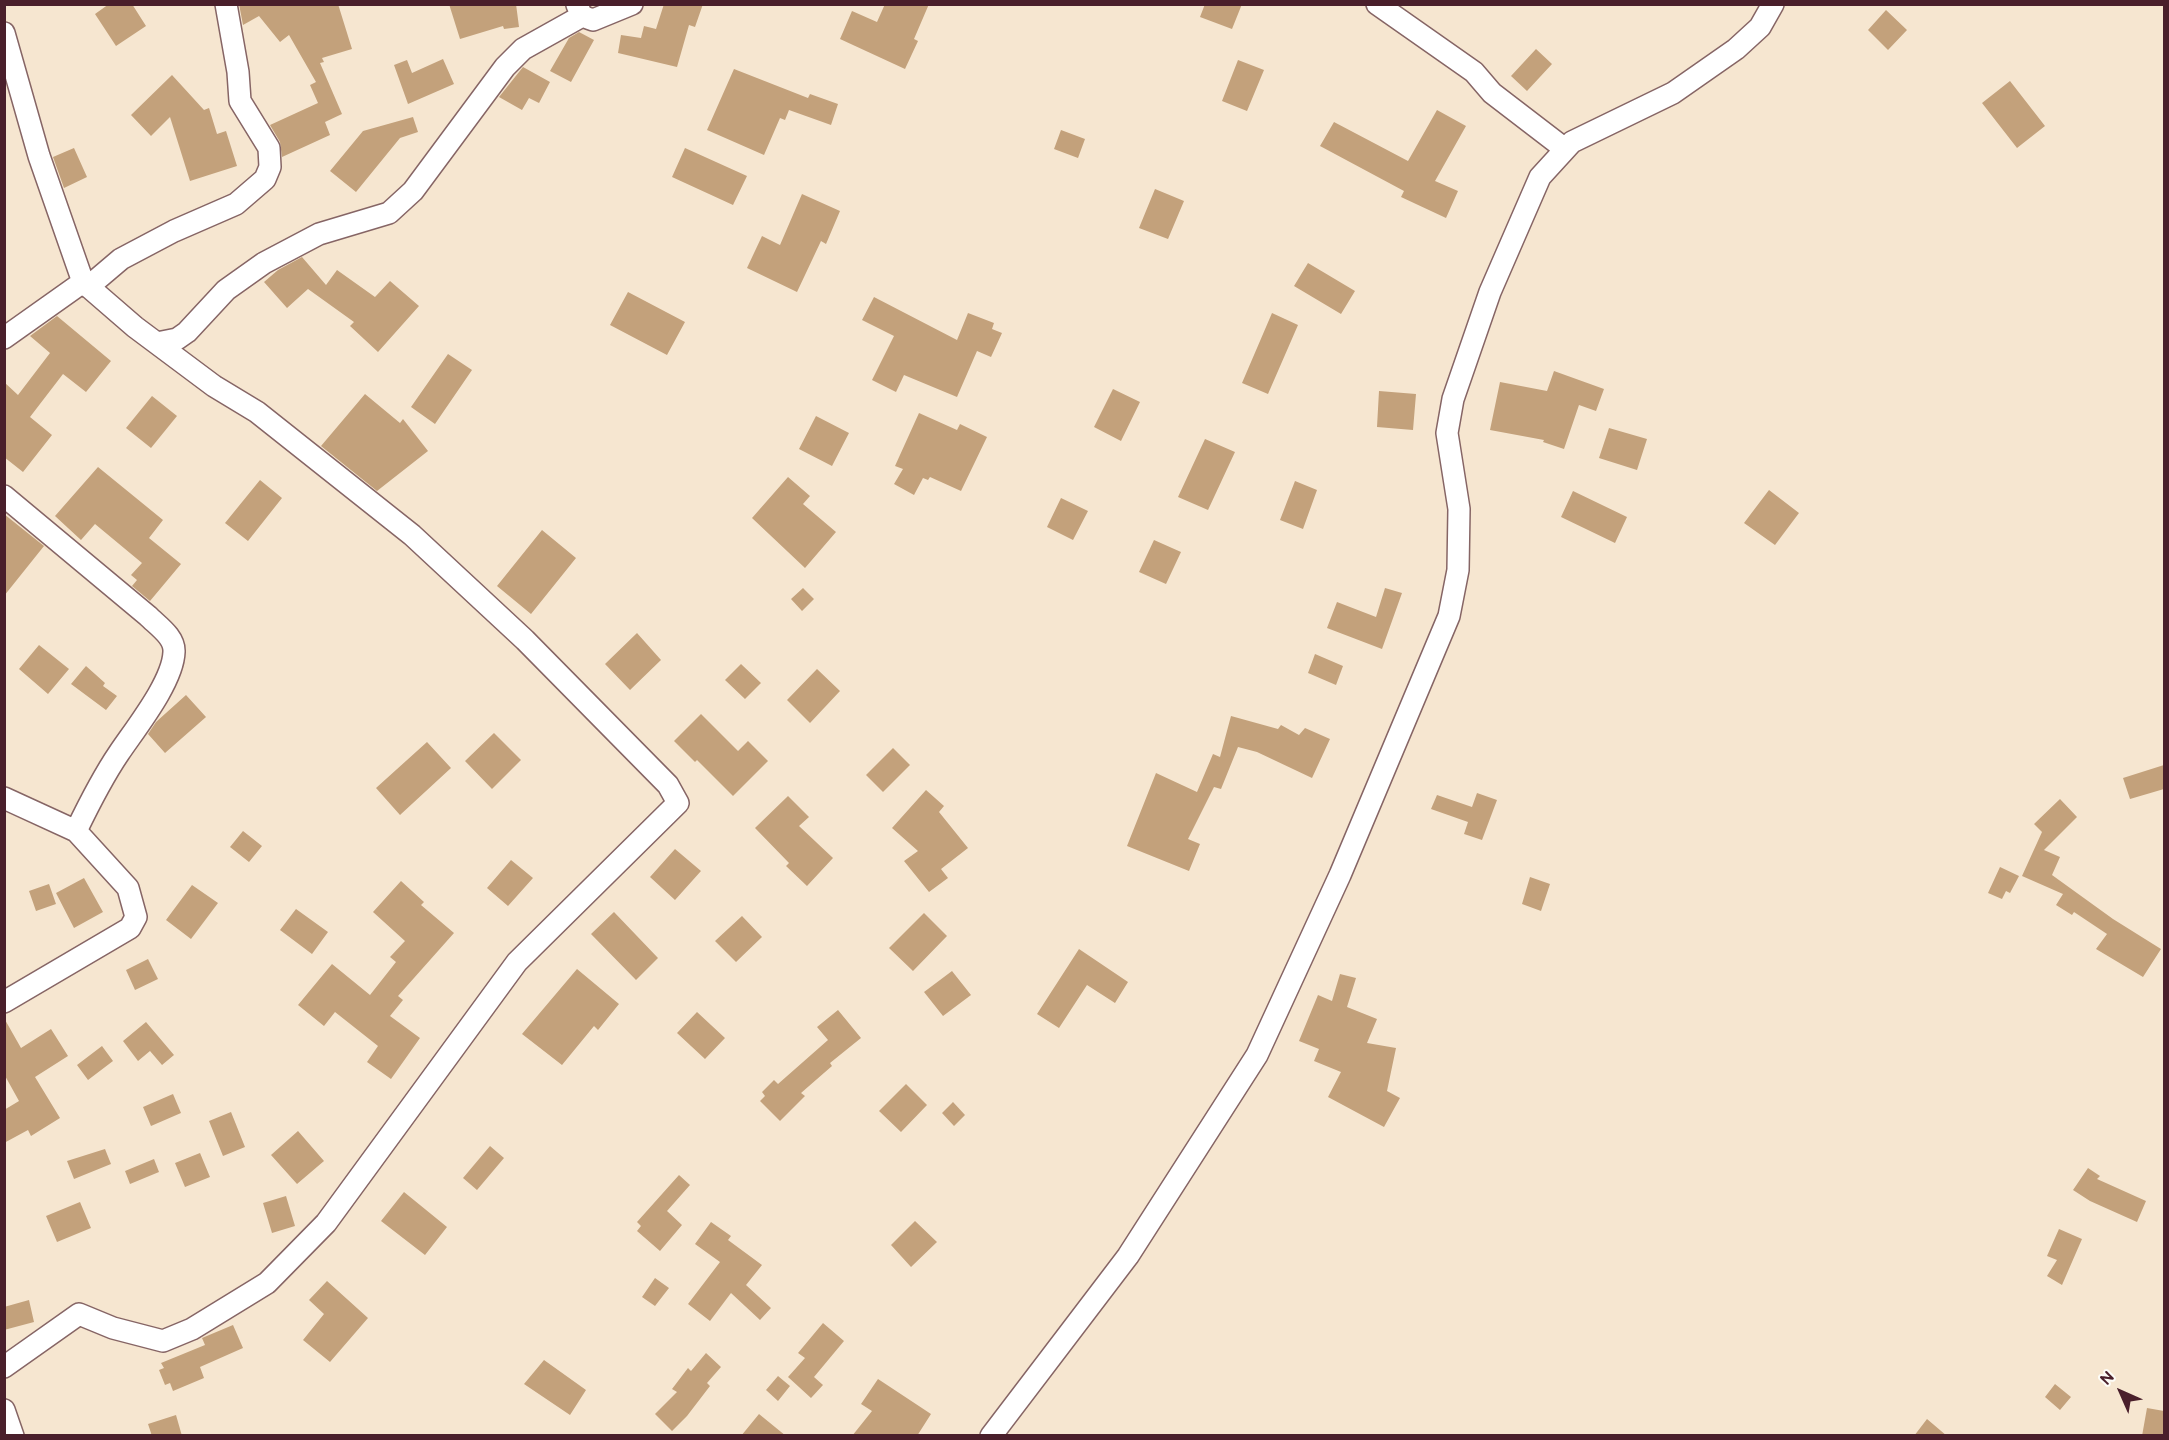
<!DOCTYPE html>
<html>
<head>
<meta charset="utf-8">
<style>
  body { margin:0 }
  #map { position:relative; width:2169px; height:1440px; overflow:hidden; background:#f6e6d0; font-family:"Balsamiq Sans",sans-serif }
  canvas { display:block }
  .frame { position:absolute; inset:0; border:6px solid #4a1f2b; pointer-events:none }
  .north { position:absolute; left:2091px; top:1362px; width:60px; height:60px; -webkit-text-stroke:4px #fdfcf7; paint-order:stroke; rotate:315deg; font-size:16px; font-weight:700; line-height:24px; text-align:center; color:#4a1f2b }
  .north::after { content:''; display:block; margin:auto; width:21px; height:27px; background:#4a1f2b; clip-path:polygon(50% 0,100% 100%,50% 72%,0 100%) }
</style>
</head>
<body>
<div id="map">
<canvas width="2169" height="1440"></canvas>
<div class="frame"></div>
<div class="north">N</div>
</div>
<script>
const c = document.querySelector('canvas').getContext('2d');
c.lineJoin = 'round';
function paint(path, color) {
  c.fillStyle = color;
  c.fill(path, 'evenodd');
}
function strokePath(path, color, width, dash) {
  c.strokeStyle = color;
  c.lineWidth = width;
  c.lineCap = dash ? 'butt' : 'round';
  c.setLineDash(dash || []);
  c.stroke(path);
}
paint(new Path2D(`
  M109,4H132L146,26L116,46L95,14Z
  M239,4H338L352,49L322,58L324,62L320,63L342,114L325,122L330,135L282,157L280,142L270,125L318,103L310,85L316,82L289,35L280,42L259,16L243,25Z
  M449,4H516L519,27L504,29L503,26L460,39Z
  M664,4H703L695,27L689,25L677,67L618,53L621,35L641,38L644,26L656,29Z
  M885,4H929L914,39L918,41L905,69L840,39L852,11L877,22Z
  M1205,4H1242L1232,29L1200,17Z
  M1886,10L1907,30L1888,50L1868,30Z
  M579,32L594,40L571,82L550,71L569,38Z
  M1536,49L1552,64L1527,91L1511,76Z
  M443,59L454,84L408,104L394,65L407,60L412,73Z
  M1238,60L1264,70L1247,111L1222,101Z
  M523,67L550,82L539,103L529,98L522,110L499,97Z
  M734,69L808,98L810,94L838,104L831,125L789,110L785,120L780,118L764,155L707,130Z
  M172,75L204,110L209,108L217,134L226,131L237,166L190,181L170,117L151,136L131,115Z
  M2010,81L2045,126L2017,148L1982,103Z
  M1437,110L1466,126L1435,181L1458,191L1446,218L1401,197L1404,191L1320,146L1334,122L1408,161Z
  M413,117L418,132L400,138L356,192L330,171L363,131Z
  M1061,130L1085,139L1078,158L1054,149Z
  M74,148L87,177L64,188L53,157Z
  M685,148L747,176L733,205L672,177Z
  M1155,189L1184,201L1168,239L1139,228Z
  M802,194L840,211L826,244L821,241L797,292L747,268L762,236L780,245Z
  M302,257L326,285L337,270L375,297L390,281L419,306L378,352L350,326L354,322L308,289L287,308L264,282L278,270Z
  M1308,263L1355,291L1341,314L1294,286Z
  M628,292L685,322L667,355L610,325Z
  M874,297L957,340L968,313L994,323L992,329L1002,333L991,357L977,351L957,397L904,375L896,392L872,380L894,336L862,320Z
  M1272,313L1298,325L1268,394L1242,383Z
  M57,316L111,361L86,392L63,374L30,417L52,435L23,472L4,457V382L18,395L50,353L30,336Z
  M448,354L472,370L435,424L411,407Z
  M1554,371L1604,389L1596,411L1579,405L1564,449L1543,442L1544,440L1490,430L1500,382L1547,391Z
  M1113,389L1140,402L1121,441L1094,427Z
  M1379,391L1416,394L1413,430L1377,427Z
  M365,394L400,423L403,419L428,451L377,491L321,446Z
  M152,396L177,416L151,448L126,428Z
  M919,413L957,430L960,424L987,437L961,491L930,477L928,480L923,478L914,495L894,484L903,469L895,466Z
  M816,416L849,433L832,466L799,449Z
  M1609,428L1647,439L1637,470L1599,458Z
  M1205,439L1235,452L1208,510L1178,497Z
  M98,467L163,520L149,538L181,564L150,601L132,586L137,580L131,575L142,563L95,524L81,540L55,516Z
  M788,477L810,496L803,504L836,532L805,568L752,518Z
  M260,480L282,498L248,541L225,523Z
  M1295,481L1317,490L1303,529L1280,520Z
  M1769,490L1799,513L1775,545L1744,523Z
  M1573,491L1627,517L1615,543L1561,517Z
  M1061,498L1088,511L1073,540L1047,527Z
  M4,514L44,546L4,596Z
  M542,530L576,558L531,614L497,586Z
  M1154,540L1181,552L1166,584L1139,572Z
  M803,588L814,599L802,611L791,599Z
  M1385,588L1402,593L1382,649L1327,628L1337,602L1376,617Z
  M637,633L661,660L630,690L605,664Z
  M39,645L69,669L48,694L19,669Z
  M1315,654L1343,666L1336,685L1308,673Z
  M741,664L761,683L745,699L725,680Z
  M86,666L105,683L103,686L117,696L106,710L71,684Z
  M817,669L840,691L810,723L787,700Z
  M186,695L206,717L165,753L148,734L156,722Z
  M701,714L738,751L748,741L768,761L733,796L697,760L695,762L674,741Z
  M1231,716L1278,729L1281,725L1299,735L1305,728L1330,739L1312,778L1257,752L1238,747L1221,789L1214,787L1188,839L1200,844L1189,871L1127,846L1156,773L1197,792L1213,754L1220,757Z
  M494,733L521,760L492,789L465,761Z
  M427,742L451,768L400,815L376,788Z
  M893,748L910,765L883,792L866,775Z
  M2164,765V789L2130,799L2123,778Z
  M926,790L944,806L939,812L968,848L941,869L948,878L929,892L904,861L918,851L892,828Z
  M1477,793L1497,800L1482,840L1464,834L1468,822L1431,809L1437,795L1472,807Z
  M788,796L809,817L799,826L833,858L807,886L786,866L789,863L755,828Z
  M2060,799L2077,817L2044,850L2060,857L2052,875L2113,919L2161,949L2143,977L2096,949L2107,934L2074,912L2072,915L2056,905L2063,894L2022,876L2042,832L2034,824Z
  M243,831L262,846L249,862L230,847Z
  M675,849L701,871L675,900L650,877Z
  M511,860L533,878L508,906L487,888Z
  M2000,867L2019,876L2010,893L2006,891L2002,899L1988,893Z
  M1530,877L1550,884L1541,911L1522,904Z
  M84,878L103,912L74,928L56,893Z
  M401,881L424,902L421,905L454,933L398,996L403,1000L390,1016L420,1038L391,1079L367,1062L378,1046L335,1012L324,1026L298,1005L332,964L370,995L396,962L390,957L405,941L373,912Z
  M49,884L56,904L36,911L29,891Z
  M192,885L218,903L191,939L166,920Z
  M296,909L328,932L312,954L280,930Z
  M614,912L658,958L636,980L591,934Z
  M924,913L947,936L913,971L889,948Z
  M742,916L762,937L736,962L715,941Z
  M1079,949L1128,982L1115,1003L1087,985L1059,1028L1037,1014Z
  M148,959L158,979L135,990L126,970Z
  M577,969L619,1004L598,1030L594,1026L562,1065L522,1034Z
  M952,971L971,995L943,1016L924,992Z
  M1340,974L1356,978L1347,1007L1377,1019L1367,1043L1396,1048L1387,1091L1400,1098L1384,1127L1328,1097L1341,1072L1314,1061L1319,1049L1299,1041L1318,995L1332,1001Z
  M838,1010L861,1038L830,1063L832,1066L801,1093L805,1096L780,1121L760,1101L765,1096L762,1092L774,1080L778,1084L828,1040L817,1027Z
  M697,1012L725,1038L705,1059L677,1033Z
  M4,1018L21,1048L51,1029L68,1056L35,1077L60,1118L31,1136L28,1130L4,1143V1110L19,1101L4,1074Z
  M146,1022L174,1055L162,1065L150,1051L138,1061L123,1041Z
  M102,1046L113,1061L88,1080L77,1065Z
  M906,1084L927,1105L901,1132L879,1111Z
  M173,1094L181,1113L151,1126L143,1107Z
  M953,1102L965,1115L954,1126L942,1113Z
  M231,1112L245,1147L223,1156L209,1121Z
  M298,1131L324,1161L297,1184L271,1155Z
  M490,1146L504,1158L477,1190L463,1178Z
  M105,1149L111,1164L74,1179L67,1161Z
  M200,1153L210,1177L185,1187L175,1163Z
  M154,1159L159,1172L130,1184L125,1171Z
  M2088,1168L2100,1176L2097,1179L2146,1201L2137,1222L2090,1201L2073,1190Z
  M679,1175L690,1185L667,1211L682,1225L660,1251L637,1231L641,1226L637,1222Z
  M404,1192L447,1227L425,1255L381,1221Z
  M286,1196L295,1226L272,1233L263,1203Z
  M80,1202L91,1228L57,1242L46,1216Z
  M915,1221L937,1242L911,1267L891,1245Z
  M711,1222L731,1236L728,1240L762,1265L746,1285L771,1308L760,1320L731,1293L710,1321L688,1304L720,1262L695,1244Z
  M2059,1229L2082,1239L2062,1285L2047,1276L2057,1260L2047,1256Z
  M655,1278L669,1288L655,1306L642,1297Z
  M327,1281L368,1318L330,1362L303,1340L324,1314L309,1300Z
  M29,1300L34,1322L4,1330V1307Z
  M823,1323L844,1341L814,1377L823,1385L811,1398L788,1377L805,1358L798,1353Z
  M233,1325L243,1348L200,1367L204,1378L173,1391L170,1383L165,1385L159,1370L164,1368L161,1363L205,1345L202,1338Z
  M706,1353L721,1367L707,1383L710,1386L687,1416L672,1431L655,1414L677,1392L672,1389L688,1368L691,1371Z
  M544,1360L586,1390L570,1415L524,1384Z
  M778,1376L790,1386L778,1401L766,1390Z
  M878,1379L931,1414L917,1436H852L872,1411L861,1404Z
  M2055,1384L2071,1397L2060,1410L2045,1397Z
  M2147,1408L2164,1411V1436H2142Z
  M759,1414L786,1436H741Z
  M176,1415L182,1436H152L148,1424Z
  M1927,1419L1947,1436H1914Z`), '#c3a17b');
const minor = new Path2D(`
  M1377,4L1474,72L1492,93L1565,149
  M577,5L582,16L593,20L632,4
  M4,33L39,156L83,282L135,327L214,386L257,412L412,535L525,640L668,785L678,803L517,962L326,1223L267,1283L192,1329L163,1341L113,1328L79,1314L4,1367
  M88,287L121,259L174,231L236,204L265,179L270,167L269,148L240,101L238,72L226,4
  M4,338L83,282
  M157,343L177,339L187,332L226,290L264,263L319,234L389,213L413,191L505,67L523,49L582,16
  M4,496L148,616C158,626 175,637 174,652C173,682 135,729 119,753C102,778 89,804 76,831
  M4,798L76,831L128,888L136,917L130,928L4,1002
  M4,1410L13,1436
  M991,1436L1128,1256L1257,1055L1340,875L1449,616L1458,570L1459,509L1447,433L1453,399L1490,292L1540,177L1572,142L1673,93L1736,49L1760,27L1773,4`);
strokePath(minor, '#866565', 24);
strokePath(minor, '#fff', 21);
</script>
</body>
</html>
